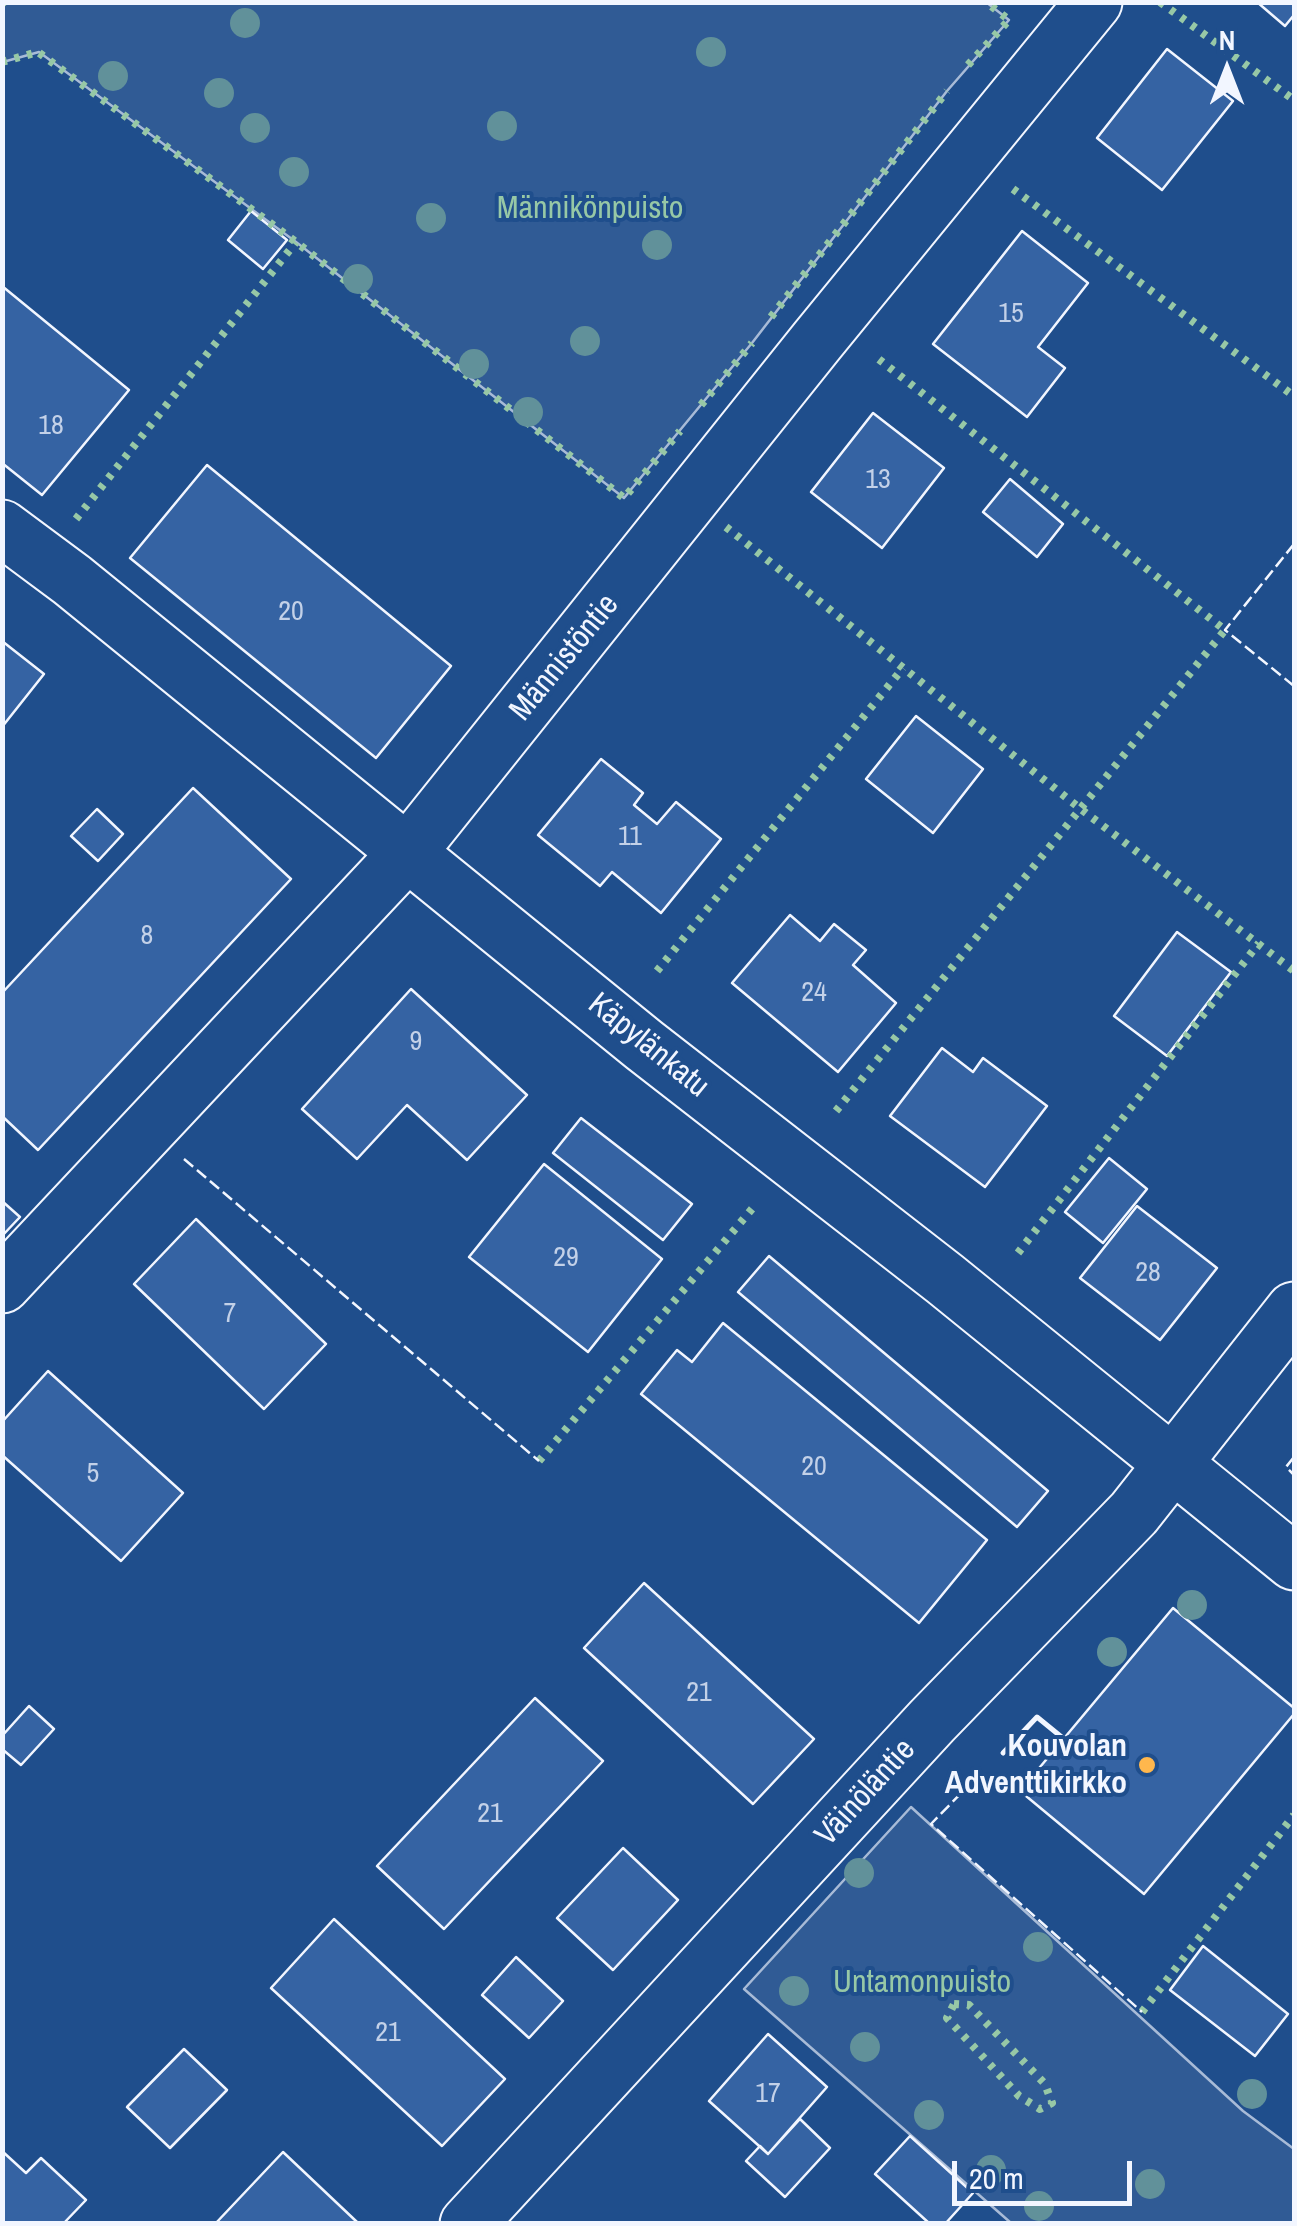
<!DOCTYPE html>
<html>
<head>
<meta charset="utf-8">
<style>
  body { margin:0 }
  #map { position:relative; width:1297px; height:2226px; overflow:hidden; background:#1f4e8c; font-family:"Archivo Narrow",sans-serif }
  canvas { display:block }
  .frame { position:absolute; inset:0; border:5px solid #f2f6ff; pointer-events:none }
  .north { position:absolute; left:1177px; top:20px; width:100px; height:100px; -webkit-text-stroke:8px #1f4e8c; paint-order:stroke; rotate:0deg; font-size:28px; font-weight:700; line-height:40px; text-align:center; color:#f2f6ff }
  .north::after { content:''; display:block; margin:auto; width:35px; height:45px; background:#f2f6ff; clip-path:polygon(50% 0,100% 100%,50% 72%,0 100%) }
  .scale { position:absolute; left:952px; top:2161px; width:180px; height:45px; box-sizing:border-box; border:5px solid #f2f6ff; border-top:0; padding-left:12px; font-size:30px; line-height:35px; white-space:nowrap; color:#f2f6ff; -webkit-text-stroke:8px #1f4e8c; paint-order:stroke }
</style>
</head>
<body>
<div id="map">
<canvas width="1297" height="2226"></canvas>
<div class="frame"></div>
<div class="north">N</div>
<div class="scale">20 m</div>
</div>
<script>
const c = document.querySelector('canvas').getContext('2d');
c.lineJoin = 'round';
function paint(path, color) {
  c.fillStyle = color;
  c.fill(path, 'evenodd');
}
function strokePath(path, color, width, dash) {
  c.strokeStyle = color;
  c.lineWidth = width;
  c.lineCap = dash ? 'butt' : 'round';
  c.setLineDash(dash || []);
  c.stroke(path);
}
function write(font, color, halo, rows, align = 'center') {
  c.font = font + ' "Archivo Narrow",sans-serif';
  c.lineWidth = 8;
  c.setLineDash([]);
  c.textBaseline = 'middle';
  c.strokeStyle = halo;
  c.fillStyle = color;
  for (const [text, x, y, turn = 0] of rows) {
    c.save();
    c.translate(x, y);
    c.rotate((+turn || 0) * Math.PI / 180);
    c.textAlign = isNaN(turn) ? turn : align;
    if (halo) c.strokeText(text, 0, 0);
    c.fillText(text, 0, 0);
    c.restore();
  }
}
const green = new Path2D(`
  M5,3L986,2L1009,20L947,91L752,343L624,498L296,242L39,52L3,62L2,3Z
  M911,1807L1243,2111L1294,2149V2223H1011L744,1989Z`);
paint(green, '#305b95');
strokePath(green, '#a8bbd7', 2.5);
const building = new Path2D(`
  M1257,2H1294V15L1285,26Z
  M1167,49L1233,101L1162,190L1097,138Z
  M251,211L287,240L263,269L228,240Z
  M1022,231L1088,283L1038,347L1065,368L1027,417L933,344Z
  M2,286L129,390L42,495L2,463Z
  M873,413L944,468L882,548L811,492Z
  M207,465L451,666L376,758L130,558Z
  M1010,479L1063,524L1037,557L983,512Z
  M2,641L44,674L2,727Z
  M916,716L983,769L933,833L866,779Z
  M601,759L643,793L634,805L657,824L676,802L721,839L661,913L612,872L600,886L538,835Z
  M193,788L291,879L38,1150L2,1116V993Z
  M97,809L123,834L98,861L71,836Z
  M790,915L820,941L834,924L866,950L853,965L896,1003L838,1072L732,983Z
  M1177,932L1231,972L1167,1056L1114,1016Z
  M411,989L527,1095L467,1160L407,1105L357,1159L302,1109Z
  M942,1048L973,1072L983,1058L1047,1106L985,1187L890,1116Z
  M581,1118L692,1204L663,1240L553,1153Z
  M1109,1158L1147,1189L1103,1243L1065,1212Z
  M544,1164L662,1259L588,1352L469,1257Z
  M2,1201L20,1217L2,1236Z
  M1137,1206L1217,1268L1160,1340L1080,1278Z
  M196,1219L326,1344L264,1409L134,1284Z
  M769,1256L1048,1491L1017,1527L738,1292Z
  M723,1323L987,1540L919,1623L641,1394L677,1350L692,1362Z
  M48,1371L183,1493L121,1561L2,1455V1422Z
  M644,1583L814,1739L753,1804L584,1648Z
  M1173,1608L1294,1708V1714L1144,1894L1020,1791Z
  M535,1698L603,1761L444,1929L377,1866Z
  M29,1706L54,1729L21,1765L2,1749V1736Z
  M623,1848L678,1900L613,1970L557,1918Z
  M334,1919L505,2079L442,2146L271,1988Z
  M1203,1946L1288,2014L1255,2056L1170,1990Z
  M516,1957L563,2001L529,2038L482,1995Z
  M768,2034L827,2087L768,2154L709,2101Z
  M184,2049L227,2090L170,2148L127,2107Z
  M800,2119L830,2148L785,2197L746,2161L760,2146L768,2154Z
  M910,2136L973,2193L945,2224H930L875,2174Z
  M2,2151L26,2173L41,2158L86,2200L63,2224H2Z
  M283,2152L357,2222L355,2224H215Z`);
paint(building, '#3563a3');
strokePath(building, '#f2f6ff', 2.5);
const minor = new Path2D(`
  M2,528L72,580L644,1045L945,1279L1294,1562
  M2,1285L409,851L817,341L1094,2
  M468,2224L932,1721L1134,1513L1294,1310`);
strokePath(minor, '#f2f6ff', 59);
strokePath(minor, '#1f4e8c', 55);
strokePath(new Path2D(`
  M1160,2L1294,100
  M2,3L5,2
  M2,62L38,52L296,242L624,498L680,431
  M968,65L1009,20L986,2
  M1013,189L1294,396
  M771,317L947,91
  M701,405L752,343
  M76,519L296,242
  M726,527L1082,810L1294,971
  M657,971L903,668
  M836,1111L1225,630L876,357
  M1018,1253L1259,943
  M539,1461L757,1203
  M954,2004L969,2005L1045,2084L1052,2103L1040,2109L1019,2096L947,2018Z
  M1142,2012L1294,1815`), '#97c8a6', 8, [5, 8]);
strokePath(new Path2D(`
  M1294,544L1225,630L1294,686
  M184,1159L539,1461
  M1294,1457L1286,1467L1294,1475
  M973,1781L931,1824L1142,2012`), '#f2f6ff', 2.5, [12, 5]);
strokePath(new Path2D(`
  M1003,1753L1037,1717L1064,1739`), '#f2f6ff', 5);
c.fillStyle = '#61919a';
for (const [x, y] of [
  [245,23],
  [711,52],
  [113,76],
  [219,93],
  [502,126],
  [255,128],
  [294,172],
  [431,218],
  [657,245],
  [358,279],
  [585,341],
  [474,364],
  [528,412],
  [1192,1605],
  [1112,1652],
  [859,1873],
  [1038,1947],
  [794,1991],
  [865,2047],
  [1252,2094],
  [929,2115],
  [991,2170],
  [1150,2184],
  [1039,2206]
]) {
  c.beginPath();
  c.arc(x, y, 15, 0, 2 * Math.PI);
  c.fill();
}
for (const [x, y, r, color] of [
  [1147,1765,10,"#ffb74d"]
]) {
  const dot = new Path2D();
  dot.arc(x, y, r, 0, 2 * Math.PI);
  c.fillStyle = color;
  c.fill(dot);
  strokePath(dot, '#1f4e8c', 4);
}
write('28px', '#c3d1e8', null, [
  ["15",1011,314],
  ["18",51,426],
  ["13",878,480],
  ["20",291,612],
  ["11",630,837],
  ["8",147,936],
  ["24",814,993],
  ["9",416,1042],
  ["29",566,1258],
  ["28",1148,1273],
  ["7",230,1314],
  ["20",814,1467],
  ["5",93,1474],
  ["21",699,1693],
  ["21",490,1814],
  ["21",388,2033],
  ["17",768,2094]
]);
write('32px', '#97c8a6', '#1f4e8c', [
  ["Männikönpuisto",590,209],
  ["Untamonpuisto",922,1983]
]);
write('32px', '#f2f6ff', '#1f4e8c', [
  ["Männistöntie",565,658,-51],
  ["Käpylänkatu",648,1046,39],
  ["Väinöläntie",866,1793,-48]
]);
write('bold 32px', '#f2f6ff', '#1f4e8c', [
  ["Kouvolan",1127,1747],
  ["Adventtikirkko",1127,1784]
], 'right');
</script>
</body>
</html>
